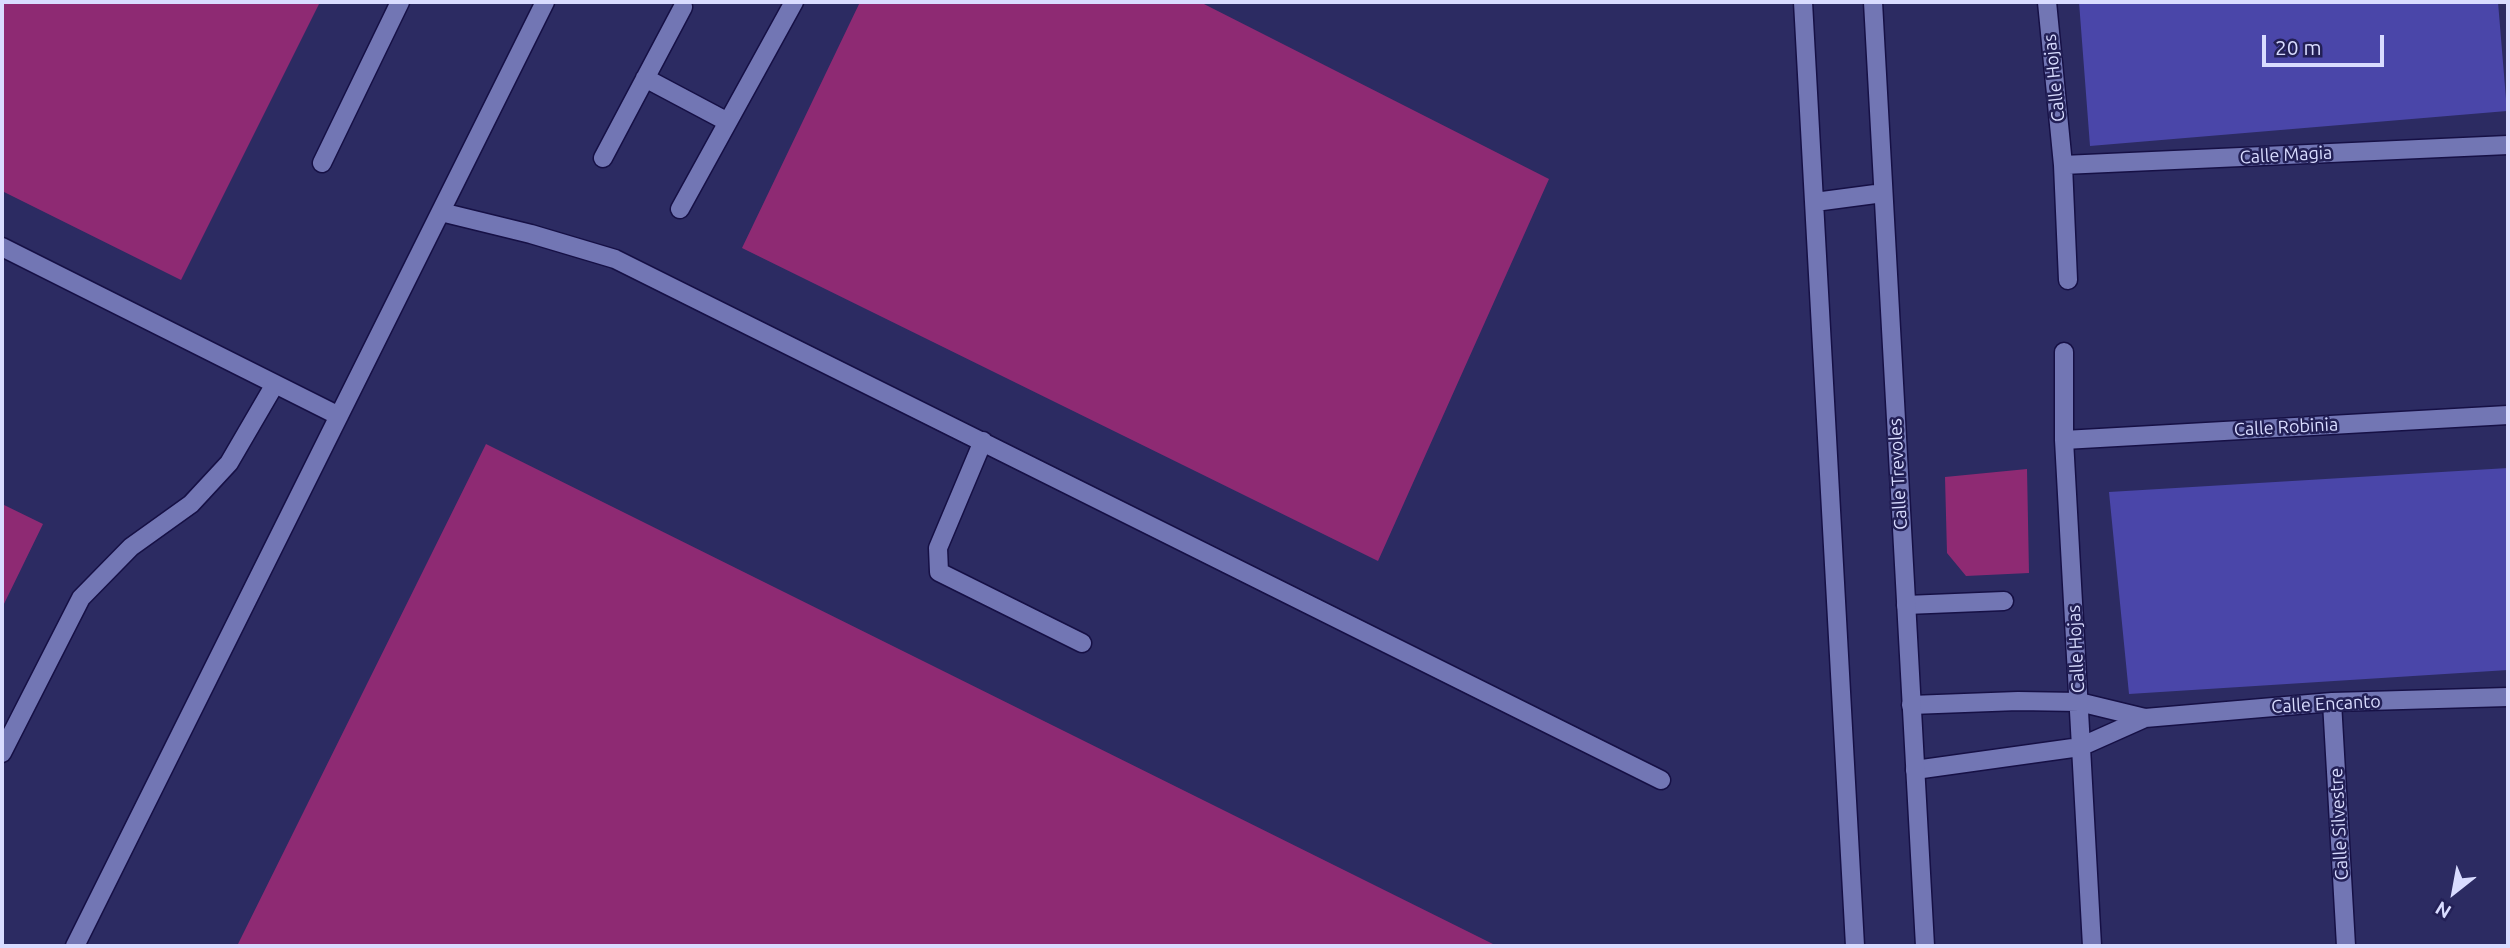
<!DOCTYPE html>
<html>
<head>
<meta charset="utf-8">
<style>
  body { margin:0 }
  #map { position:relative; width:2510px; height:948px; overflow:hidden; background:#2c2b62; font-family:Ubuntu,sans-serif }
  canvas { display:block }
  .frame { position:absolute; inset:0; border:4px solid #d9dcff; pointer-events:none }
  .north { position:absolute; left:2419px; top:857px; width:70px; height:70px; -webkit-text-stroke:5px #232056; paint-order:stroke; rotate:211deg; font-size:19px; font-weight:700; line-height:28px; text-align:center; color:#d9dcff }
  .north::after { content:''; display:block; margin:auto; width:24px; height:32px; background:#d9dcff; clip-path:polygon(50% 0,100% 100%,50% 72%,0 100%) }
  .scale { position:absolute; left:2262px; top:35px; width:122px; height:32px; box-sizing:border-box; border:4px solid #d9dcff; border-top:0; padding-left:9px; font-size:21px; line-height:24px; white-space:nowrap; color:#d9dcff; -webkit-text-stroke:5px #232056; paint-order:stroke }
</style>
</head>
<body>
<div id="map">
<canvas width="2510" height="948"></canvas>
<div class="frame"></div>
<div class="north">N</div>
<div class="scale">20 m</div>
</div>
<script>
const c = document.querySelector('canvas').getContext('2d');
c.lineJoin = 'round';
function paint(path, color) {
  c.fillStyle = color;
  c.fill(path, 'evenodd');
}
function strokePath(path, color, width, dash) {
  c.strokeStyle = color;
  c.lineWidth = width;
  c.lineCap = dash ? 'butt' : 'round';
  c.setLineDash(dash || []);
  c.stroke(path);
}
function write(font, color, halo, rows, align = 'center') {
  c.font = font + ' Ubuntu,sans-serif';
  c.lineWidth = 5;
  c.setLineDash([]);
  c.textBaseline = 'middle';
  c.strokeStyle = halo;
  c.fillStyle = color;
  for (const [text, x, y, turn = 0] of rows) {
    c.save();
    c.translate(x, y);
    c.rotate((+turn || 0) * Math.PI / 180);
    c.textAlign = isNaN(turn) ? turn : align;
    if (halo) c.strokeText(text, 0, 0);
    c.fillText(text, 0, 0);
    c.restore();
  }
}
paint(new Path2D(`
  M2079,2H2498L2507,111L2090,146Z
  M2508,468V670L2129,694L2109,492Z`), '#4a46a9');
paint(new Path2D(`
  M2,2H320L181,280L2,191Z
  M860,2H1200L1549,179L1378,561L742,248Z
  M486,444L1497,946H237Z
  M2027,469L2029,573L1966,576L1947,553L1945,477Z
  M2,504L43,524L2,608Z`), '#8e2a73');
const service = new Path2D(`
  M645,78L726,121
  M603,158L683,7
  M322,163L400,2
  M680,209L794,2
  M441,212L531,234L615,259L1661,780
  M2,247L339,416
  M983,441L938,548L939,572L1082,643
  M1906,605L2004,601
  M2,753L81,598L131,547L191,504L229,463L275,384
  M75,946L545,2`);
const minor = new Path2D(`
  M2047,2L2063,165L2068,280
  M2063,165L2508,145
  M2064,352V440L2092,946
  M2064,440L2508,415
  M2332,702L2346,946
  M1911,705L2018,701L2079,702L2145,718L2332,702L2508,697
  M1915,770L2080,747L2145,718`);
const tertiary = new Path2D(`
  M1803,2L1855,946
  M1873,2L1925,946
  M1815,202L1883,193`);
strokePath(service, '#161045', 21);
strokePath(minor, '#161045', 21);
strokePath(tertiary, '#161045', 21);
strokePath(service, '#7276b4', 18);
strokePath(minor, '#7276b4', 18);
strokePath(tertiary, '#7276b4', 18);
write('18px', '#d9dcff', '#232056', [
  ["Calle Hojas",2054,78,-96],
  ["Calle Magia",2286,155,-3],
  ["Calle Robinia",2286,427,-3],
  ["Calle Trevoles",1898,474,-93],
  ["Calle Hojas",2076,649,-93],
  ["Calle Encanto",2326,704,-3],
  ["Calle Silvestre",2339,824,-93]
]);
</script>
</body>
</html>
